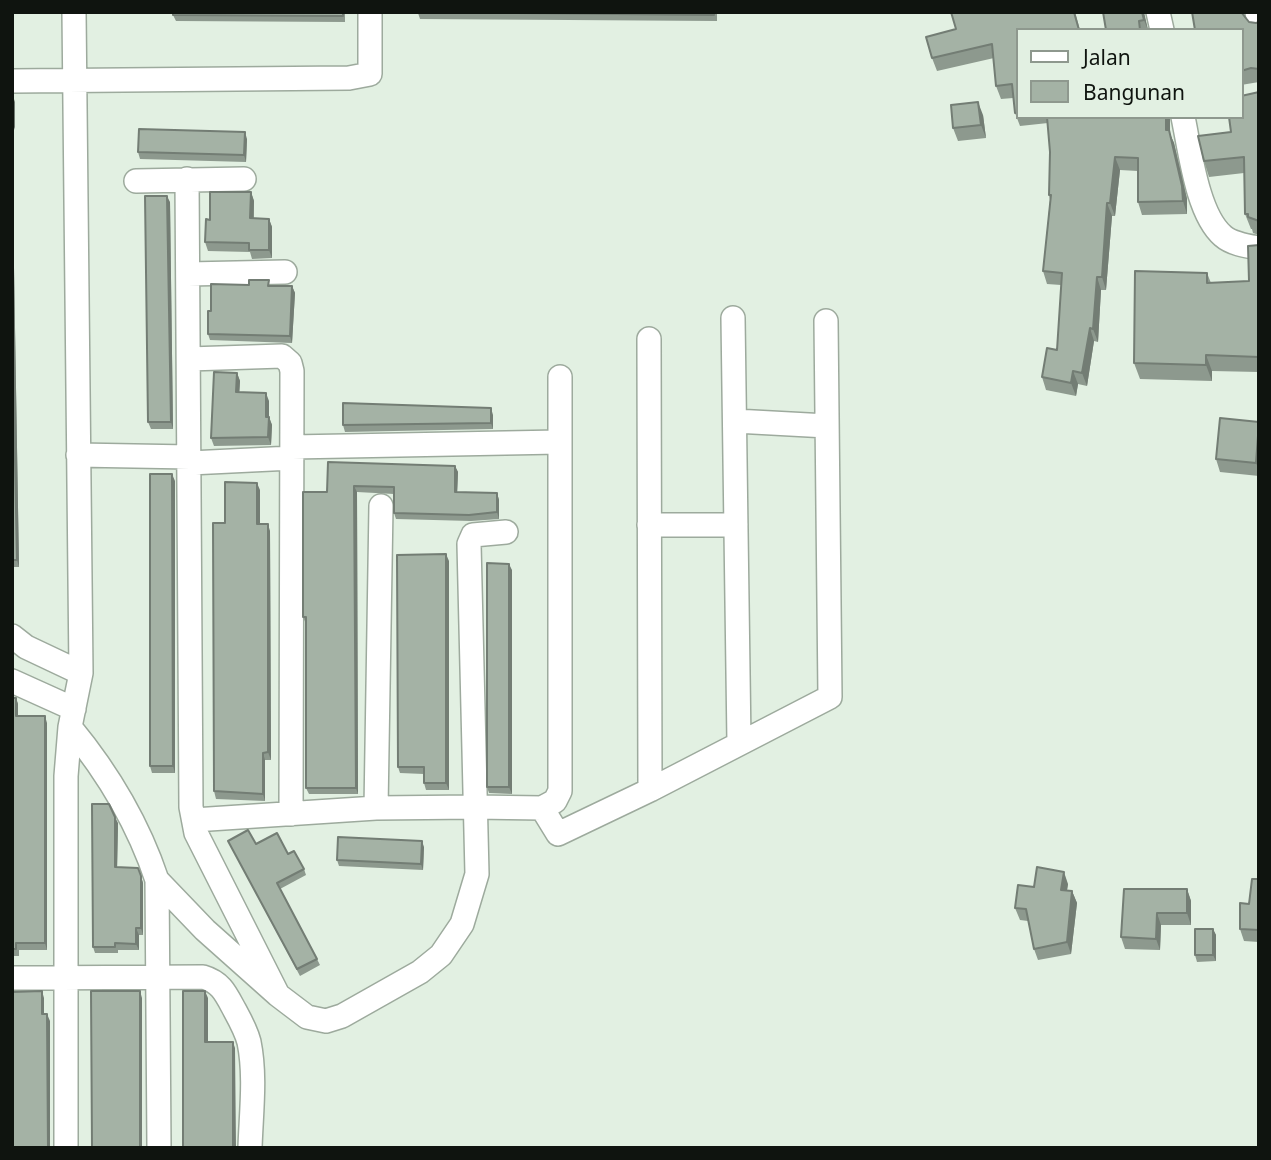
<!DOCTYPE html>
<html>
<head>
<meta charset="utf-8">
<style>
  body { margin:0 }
  #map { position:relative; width:1271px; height:1160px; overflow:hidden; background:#e2f0e2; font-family:"Noto Sans",sans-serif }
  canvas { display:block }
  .frame { position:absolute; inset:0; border:14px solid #0f140f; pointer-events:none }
  .legend { position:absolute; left:1016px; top:28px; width:228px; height:91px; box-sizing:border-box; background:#e2f0e2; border:2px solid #8e988e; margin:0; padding:9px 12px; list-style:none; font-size:21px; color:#0f140f }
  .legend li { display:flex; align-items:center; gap:14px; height:35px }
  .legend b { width:35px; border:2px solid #8e988e }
</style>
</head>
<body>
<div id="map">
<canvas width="1271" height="1160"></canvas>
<div class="frame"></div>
<ul class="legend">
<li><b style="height:9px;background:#fff"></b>Jalan</li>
<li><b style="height:19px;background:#a4b2a5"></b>Bangunan</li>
</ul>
</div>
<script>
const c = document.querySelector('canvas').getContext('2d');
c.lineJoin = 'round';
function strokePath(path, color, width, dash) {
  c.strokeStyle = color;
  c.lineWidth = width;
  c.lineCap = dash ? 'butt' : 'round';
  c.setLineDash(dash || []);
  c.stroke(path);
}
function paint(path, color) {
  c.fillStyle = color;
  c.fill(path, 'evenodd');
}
const minor = new Path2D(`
  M1158,12L1162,30
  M1257,12L1259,22
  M12,81L349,78L370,74V12
  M1183,117C1190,150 1197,214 1223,236C1232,244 1247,246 1259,248
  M187,179L191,807L196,833L278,995
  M136,181L244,179
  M188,274L285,272
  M733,318L739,743
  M649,339L650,790
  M189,359L282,356L290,363L292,371L291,814
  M735,421L827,426
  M292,447L559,442
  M78,455L190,457
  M190,463L292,458
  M649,525H736
  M12,636L26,647L81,673
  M12,681L74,709
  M70,727C108,773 138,823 157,880L159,1148
  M376,808L475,807L542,808L555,801L560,791V377
  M542,808L558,834L650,790L830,697L826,321
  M194,820L376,808L381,506
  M157,880L205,930L278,995L307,1017L326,1021L342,1016L420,972L441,955L462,924L477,874L469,544L473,535L506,532
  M12,978L203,977C220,982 225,992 233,1007C239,1018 246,1030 249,1042C256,1076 251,1114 250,1148
  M66,1148V776L70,727L81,673L74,12`);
strokePath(minor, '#9daa9d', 26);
strokePath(minor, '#fff', 23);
paint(new Path2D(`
  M345,12V22L176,21L173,15Z
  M717,12V21L420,19L418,13Z
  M951,12H1075L1080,30H1017V117H1170V134L1174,143L1187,199V214L1142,215L1138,202V171L1120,170L1115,216H1112L1106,290H1101L1098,342L1094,341L1087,386L1078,384L1076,396L1046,390L1042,377L1057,350L1061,285L1047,284L1043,271L1050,200L1049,195L1050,152L1048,123L1020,126L1015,113L1013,98L1001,99L996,86L994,58L937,71L932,58L956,29Z
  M1244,12L1245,17L1249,22L1256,23L1259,22V82L1241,85V30Z
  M1144,14L1148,30H1106Z
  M1259,92V235L1253,233L1252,229H1251L1245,214L1244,173L1209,177L1204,161L1231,132L1256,93Z
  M983,115L986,138L958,141L953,128Z
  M247,139L246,162L140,159L138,152Z
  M251,192L254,201V218L269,219L272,227V258L252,259L250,252L208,251L205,242L210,220Z
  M170,202L173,429H151L148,422Z
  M12,207L13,208L19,567H12Z
  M1259,245V372L1212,371V381L1140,379L1134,363L1207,273L1211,283L1249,281Z
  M249,285L292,286L295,293L292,343L210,340L208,334L211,311Z
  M237,373L240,381L239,392L269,401V417L272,425L271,445L214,446L211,438Z
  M493,415V429L345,432L343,425Z
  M1259,422V476L1220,472L1216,459Z
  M328,462L455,466L458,472L457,492L497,493L499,500V519L471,521L396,519L394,513V494L357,492L358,794H309L306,788V624L303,617L327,492Z
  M175,481V773H152L150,766Z
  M260,490V524L270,531L271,760H265V801L216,799L214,791L225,523Z
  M449,561V790H426L424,783V774L400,773L398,767Z
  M512,570V794L489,793L487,787Z
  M12,698H16L18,704V716L47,723V950H19V956H12Z
  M118,823L117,867L138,868L143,883V935H139V950H118V953H95L93,947Z
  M228,841L256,844L288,854L304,869L306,875L280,889L317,959L320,965L300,976L231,847Z
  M424,847L423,870L339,866L337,860Z
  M1259,879V942L1244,941L1240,929Z
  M1068,884L1067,891H1072L1077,903L1071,954L1038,960L1034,949L1028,921L1020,920L1015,908L1034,887Z
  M1187,889L1191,901V925H1161L1160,950L1125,949L1121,937Z
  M1213,929L1216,935V961L1197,962L1195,955Z`), '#8d998e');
paint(new Path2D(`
  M1142,12H1144L1148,30L1144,20Z
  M13,96L15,102V130L13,124Z
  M978,102L983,115L986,138L981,125Z
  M1166,117H1170V134L1174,143L1187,199V214L1183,201L1166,130Z
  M245,132L247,139L246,162L244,155Z
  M1115,157L1120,170L1115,216L1110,203Z
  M251,192L254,201L253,227L250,218Z
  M167,196L170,202L173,429L171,422Z
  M1107,203L1112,216L1106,290L1102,277Z
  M12,207L13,208L19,567L17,560L12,313Z
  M269,219L272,227V258L269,250Z
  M1097,277L1101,290L1098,342L1093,329Z
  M292,286L295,293L292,343L290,336Z
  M1090,328L1094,341L1087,386L1082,373Z
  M1206,355L1212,371V381L1206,365Z
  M1073,371L1078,384L1076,396L1071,383Z
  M237,373L240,381L239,400L236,392Z
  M266,393L269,401V417L272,425L271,445L268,437L266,417Z
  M491,408L493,415V429L491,423Z
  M1259,433V470L1256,463Z
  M455,466L458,472L457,498L455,492Z
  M172,474L175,481V773L173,766Z
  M257,483L260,490V531L257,524Z
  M354,486L357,492L358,794L356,788Z
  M497,493L499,500V519L497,512Z
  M268,524L270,531L271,760L268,752Z
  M446,554L449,561V790L446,783Z
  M509,564L512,570V794L509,787Z
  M16,698L18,704V723L16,716Z
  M45,716L47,723V950L45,943Z
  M263,753L265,760V801L263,794Z
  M115,817L118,823L117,874L115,867Z
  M422,841L424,847L423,870L421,864Z
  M1064,872L1068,884L1065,901L1061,890Z
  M141,876L143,883V935L141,928Z
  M1187,889L1191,901V925L1187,913Z
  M1072,891L1077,903L1071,954L1067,942Z
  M1157,913L1161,925L1160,950L1156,939Z
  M136,928L139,935V950L136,944Z
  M1213,929L1216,935V961L1213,955Z
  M42,991L44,998V1021L42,1014Z
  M140,991L142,998V1148H140Z
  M205,991L208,998V1048L205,1042Z
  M47,1014L50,1021V1148H48Z
  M233,1042L235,1048L236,1148H233Z`), '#737d74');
const building = new Path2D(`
  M173,12H343V16L173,15Z
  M418,12H714V15Z
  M951,12H1074L1079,30H1017V113H1015L1012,84L996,86L992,44L932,58L926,37L956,29Z
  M1103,12H1142L1144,20L1139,21L1140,30H1106Z
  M1192,12H1241L1249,22L1256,23L1259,22V69L1251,68L1241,71V30H1195Z
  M1259,92V221L1248,217V214H1245L1244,157L1204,161L1198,136L1231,132L1229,117H1241V96Z
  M12,96H13V124H12Z
  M978,102L981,125L953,128L951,105Z
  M1047,117H1166V130H1169L1182,186L1183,201L1138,202V158L1115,157L1110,203H1107L1102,277H1097L1093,329L1090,328L1082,373L1073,371L1071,383L1042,377L1047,348L1057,350L1062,273L1043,271L1051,195H1049L1050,152Z
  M139,129L245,132L244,155L138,152Z
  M210,192H251L250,218L269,219V250H249V243L205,242L206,219L210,220Z
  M145,196H167L171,422H148Z
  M1259,245V357L1206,355V365L1134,363L1135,271L1207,273V283L1249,281L1248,246Z
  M249,280H269L268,286H292L290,336L208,334V311H211V284L249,285Z
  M12,313L17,560H12Z
  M214,372L237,373L236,392L266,393V417H269L268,437L211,438Z
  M343,403L491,408V423L343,425Z
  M1220,418L1259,422L1256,463L1216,459Z
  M328,462L455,466V492L497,493V512L469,515L394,513V487L354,486L356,788H306V617H303V492H327Z
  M150,474H172L173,766H150Z
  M225,482L257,483V524H268V752L263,753V794L214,791L213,523H225Z
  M446,554V783H424V767H398L397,555Z
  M487,563L509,564V787H487Z
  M12,698H16V716H45V943H16V949H12Z
  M92,804H109L115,817V867L138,868L141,876V928H136V944L115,943V947H93Z
  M248,830L256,844L277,833L288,854L294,851L304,869L277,883L317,959L297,969L228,841Z
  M338,837L422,841L421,864L337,860Z
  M1037,867L1064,872L1061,890L1072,891L1067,942L1034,949L1026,909L1015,908L1018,885L1034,887Z
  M1252,879H1259V930L1240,929V903L1249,904Z
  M1124,889H1187V913H1157L1156,939L1121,937Z
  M1195,929H1213V955H1195Z
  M42,991V1014H47L48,1148H12V992Z
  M91,991H140V1148H92Z
  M183,991H205V1042H233V1148H183Z`);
paint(building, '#a4b2a5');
strokePath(building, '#737d74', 2);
</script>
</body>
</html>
